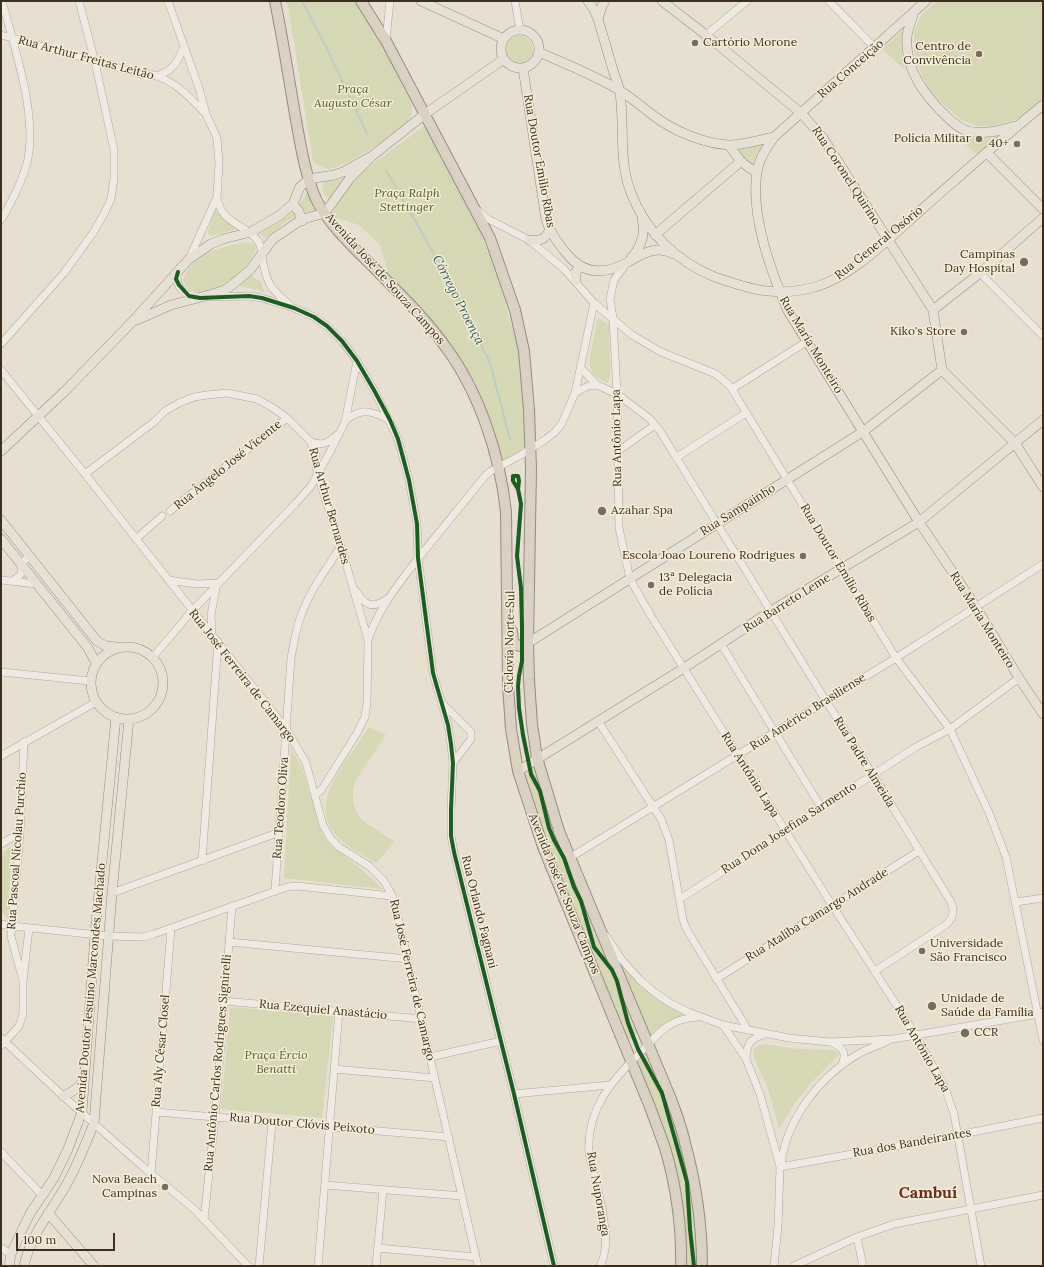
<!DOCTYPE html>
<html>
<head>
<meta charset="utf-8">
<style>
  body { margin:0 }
  #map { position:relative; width:1044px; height:1267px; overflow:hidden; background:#e7e0d1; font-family:Lora,serif }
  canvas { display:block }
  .frame { position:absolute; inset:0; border:2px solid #3d2e20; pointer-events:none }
  .scale { position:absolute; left:16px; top:1233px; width:99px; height:18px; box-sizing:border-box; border:2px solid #3d2e20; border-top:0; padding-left:5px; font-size:12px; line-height:14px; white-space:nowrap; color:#3d2e20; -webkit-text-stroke:3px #f7eed8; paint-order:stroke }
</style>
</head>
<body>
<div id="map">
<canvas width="1044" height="1267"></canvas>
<div class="frame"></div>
<div class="scale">100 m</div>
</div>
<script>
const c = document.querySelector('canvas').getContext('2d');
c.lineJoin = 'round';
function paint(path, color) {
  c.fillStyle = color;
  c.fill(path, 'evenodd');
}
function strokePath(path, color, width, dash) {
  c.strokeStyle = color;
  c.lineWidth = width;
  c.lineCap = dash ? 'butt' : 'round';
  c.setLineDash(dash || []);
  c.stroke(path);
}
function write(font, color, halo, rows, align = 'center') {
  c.font = font + ' Lora,serif';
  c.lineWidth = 3;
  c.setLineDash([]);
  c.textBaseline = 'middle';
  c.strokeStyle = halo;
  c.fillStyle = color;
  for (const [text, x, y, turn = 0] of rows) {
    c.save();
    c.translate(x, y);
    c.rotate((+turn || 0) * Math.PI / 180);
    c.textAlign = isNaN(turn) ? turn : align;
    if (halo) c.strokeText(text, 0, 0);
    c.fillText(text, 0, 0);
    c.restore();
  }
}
paint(new Path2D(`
  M285,1H355C374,26 391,61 404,89C407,94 411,101 412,106C412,109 412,116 410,118C403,130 342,170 327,169C323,168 317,164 313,162L288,5Z
  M937,1H1043V101L1023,117L994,126H976L962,120L945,106L930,91L923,78L915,58L914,33L921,15Z
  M903,30L902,57L905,70L882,49Z
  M505 50a14 14 0 1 1 28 0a14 14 0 1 1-28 0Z
  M424,126L481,234L501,288L517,344L525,408L527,449L501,461L475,382L437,328L390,279L380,245L359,225L331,216L351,180Z
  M954,134C973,137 987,140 1006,135L978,155Z
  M766,142L755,167L751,165L736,148Z
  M345,178L330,198L325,196L322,190L324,181L339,180Z
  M308,191L318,211L301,213L289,220L265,238L259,233L276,224L295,211Z
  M216,211L223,218L238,226L236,229L211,236L208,233L213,212Z
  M247,242L254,244L256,250C246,271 222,292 199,292C190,292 186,287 183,280C191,253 224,246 247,242Z
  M251,274L255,279L261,281L264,292L256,289L241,287L240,285L241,282Z
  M598,318L609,325L610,378L607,383C587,374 588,365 592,346C594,337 596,327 598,318Z
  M369,727L386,735L356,780L353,791V801L356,811L362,820L395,842L376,863C363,855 346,847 336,835C315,809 330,786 345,762C353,751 361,739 369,727Z
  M291,748L302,768L322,833L329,844L359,867L383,889L284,878Z
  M535,763L640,1031L626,1042L544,842L521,772Z
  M11,847L9,919L1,912V853Z
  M622,963L679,1010L683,1015L664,1024L650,1037L618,966Z
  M230,1007L333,1016L322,1118L221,1109Z
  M765,1044L798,1049L831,1050C836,1051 838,1051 838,1056L810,1084L795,1103L779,1129C775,1115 772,1100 767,1086C763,1075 754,1063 753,1051L757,1046Z
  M647,1052L674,1115L688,1164L696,1216L699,1266H684L679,1200L635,1063Z`), '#d6d7b3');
strokePath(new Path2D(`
  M302,1L327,49L367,134
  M386,170L454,289L490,363L510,439`), '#bcccc2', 2);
const minor = new Path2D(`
  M168,1L199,88L206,114L217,138L219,163L217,197L189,259
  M515,1L520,30
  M829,1L875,48
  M1,35L141,74C146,75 152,74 156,76C178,83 190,98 206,114
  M706,35L747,1
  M386,40L390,1
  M156,76C173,71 177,63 184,47
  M217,197C218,201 219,207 222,211C230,225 249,227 258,241C262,247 262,254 263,262C267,285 272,290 290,305
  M477,210L488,219L529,240L564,269L594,303L632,335L661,352L716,374L730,386L896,658L950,729L990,815L1006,857L1043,1040
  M1,220C11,204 24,177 28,159C37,113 14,46 2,1
  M626,264L614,280L610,299L613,318L617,394L619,528L630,579L651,616L832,905L915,1034L945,1088L954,1114L981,1266
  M178,272C174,286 184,295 197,297
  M980,273L1043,336
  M211,297L249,296L262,298L294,308L314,317L327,326L342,341L357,361L374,390L398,439L409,480L417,524L418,558L433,673L448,725L451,744L453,763L451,810V836L454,852L514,1094L554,1266
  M1,344L64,273L93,233L104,214L111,199L114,178V150L95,62L79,1
  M580,367L597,385L617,394L650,419L660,431L826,701L873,775L951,902C955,912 953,917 947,924L875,971
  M1,370L85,474L287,730L306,763L323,825L331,839L339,847L369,866L384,881L393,897L478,1266
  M732,389L806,342
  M575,393L588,386L597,385
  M345,421C362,407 371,411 390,420
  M310,441C321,447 328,443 337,435
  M618,451L655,425
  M677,457L746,413
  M85,474L154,422L165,411L179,403L194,397L207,395L227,393L257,399L273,408L287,418L310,441L315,453L317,473L341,546L368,640L367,702L365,717L357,733L322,789L316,795
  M170,511L287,418
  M136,539L162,516
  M1,580L36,584
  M168,580L197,584L219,583
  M12,581L19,576L22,572L20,564L30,556
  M356,591C365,606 373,609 387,599
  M212,635L211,615L216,588
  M368,640C376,615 391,594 406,574C431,541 459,509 485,476L491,471L521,455L546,439L555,432L562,423L575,393L594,303
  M721,644L821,807
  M153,657L192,611L296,503L311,486L332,448L345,422L357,361
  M1,672L90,681
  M442,703L471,732V739L453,763
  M598,721L661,819L669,840L683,920L687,930L748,1030
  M1,756L96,702
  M1,844L20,833
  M571,857L896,658L1043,564
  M202,861L218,642
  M275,890L291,658C294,643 296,627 302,613C311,589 327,568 341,546
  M112,893L280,832
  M680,899L916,747L950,729L1019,678
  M1016,902L1043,898
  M1,924L12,926L108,936L143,937L154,934L287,887L297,886L392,896
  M606,936L622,960L640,980L654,992L670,1003L688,1012L723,1025L789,1038L830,1042L893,1039L1038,1014L1043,1012
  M229,942L408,959
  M716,979L919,851
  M23,981L11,936L20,833L24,742
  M224,1001L422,1019
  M723,1025L746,1059L760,1094L780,1167L778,1226L774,1266
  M1,1038L63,1096L142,1166L194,1209L248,1266
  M831,1042C843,1048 847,1052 842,1065
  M1,1046L19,1026L23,1014V981L29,928
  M430,1057L501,1041
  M746,1059C747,1042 750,1039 766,1034
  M334,1069L435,1078
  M514,1094L610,1085
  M156,1112L449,1137
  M1,1152L42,1195
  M781,1164C787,1118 820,1076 860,1053C869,1048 879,1045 888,1041
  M780,1167L958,1135L1043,1118
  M151,1174L171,929
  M325,1185L462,1196
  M204,1220L215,1117L232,906
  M857,1237L863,1266
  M1,1248L11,1254
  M378,1248L476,1257
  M259,1266L272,1122
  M318,1266L339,1011
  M376,1266L383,1190
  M600,1266C608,1250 606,1233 603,1215C601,1201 597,1187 594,1173C592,1167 590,1159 589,1153C586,1110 612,1080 640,1053C659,1033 668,1019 697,1017
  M794,1266L857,1237L894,1224L1043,1195`);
const major = new Path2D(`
  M421,1L504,39
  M588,1L594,10L598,19C603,36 608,53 613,70C615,77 619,85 620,93C625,128 618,159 631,193C646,232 677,262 715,277C750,289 773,297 811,288C850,279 891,237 921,210C961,175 1001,139 1043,105
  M662,1L706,35L801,113L823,138L933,310L942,370L1015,443L1043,487
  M926,1L774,137C767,148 759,158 757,172C750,215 771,272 788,311L919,522L976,607L1019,678L1043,714
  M913,15C911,22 908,29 907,36C905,65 919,88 939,109C947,117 956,127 967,131C984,135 1000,131 1015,126
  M598,19L602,6L605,1
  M501 49a19 19 0 1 1 38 0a19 19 0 1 1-38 0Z
  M539,52C565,64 594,75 619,90C634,99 646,111 661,121C679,133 707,144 729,145C744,145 759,140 774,137
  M523,68L546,220C551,234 558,243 567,254C584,275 605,275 628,262C637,257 647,250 659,250C665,250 669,252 674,254
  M729,145C737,157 743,166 757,172
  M987,153L1043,209
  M293,204L299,212L302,221
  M655,235L740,162
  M529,240C541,241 545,240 550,229
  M631,258C641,247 646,234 642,219
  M576,281L575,273L580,267
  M933,310L980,273L1043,218
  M137,320L171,305L213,294L225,290L232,285L250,270L273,239L298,222L307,218L325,213L350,178L372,156L425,114L504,59
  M1,451L65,391L132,322L189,259L211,244L223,239L251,232L280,215L293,204L300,187L309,179L334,175L343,172L372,156
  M1,520L97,641L106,646L117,647
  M1,539L88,648L96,663
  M528,643L864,431L942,370
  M91 683a36 36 0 1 1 72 0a36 36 0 1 1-72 0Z
  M518,771L684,668L771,611L919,522L1043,420
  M63,1096C73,1092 78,1088 84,1079
  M48,1213L94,1266
  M9,1266L11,1254L23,1228L31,1212L54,1178L68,1149L82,1112L95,934L116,717
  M24,1266C30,1236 50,1213 65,1187C77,1167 85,1145 94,1123L112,893L129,719`);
const highway = new Path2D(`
  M275,1C283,40 289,80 296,120C301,147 305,174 316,199C330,228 362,255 385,279C407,301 429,323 447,349C480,394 500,456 506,512L508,685L511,729L518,771L543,847L650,1107C655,1121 660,1134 665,1148C676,1184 682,1228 681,1266
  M361,1L386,41L490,238L515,310L524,351L529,410L531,469L528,643L529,680L532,724L537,758L559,831L671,1099C676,1113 682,1128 685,1143C696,1183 702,1225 702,1266
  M512,631L513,642L515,645L522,646L528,643`);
strokePath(minor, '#ada599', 8);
strokePath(major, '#928b80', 10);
strokePath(highway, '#928b80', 12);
strokePath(minor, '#efebe3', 7);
strokePath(major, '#e6e1d4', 9);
strokePath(highway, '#dad1c2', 10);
strokePath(new Path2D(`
  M178,272L176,279L179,285L189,296L200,298L249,296L262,298L294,308L314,317L327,326L342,341L357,361L374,390L390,420L398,439L409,480L417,524L418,558L433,673L448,725L451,744L453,763L451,810V836L454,852L514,1094L554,1266
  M518,489L519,481L518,476H513V481L518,489L521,504L517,556L521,588L522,627V661L519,676L518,686L519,708L523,735L531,774L540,791L549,828L554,840L564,858L574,887L581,901L594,947L612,970L617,981L628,1023L638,1049L662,1093L687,1182L690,1229L694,1266`), '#1b5e20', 4);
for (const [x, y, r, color] of [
  [695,43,4,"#786c5e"],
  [979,54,4,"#786c5e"],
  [979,139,4,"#786c5e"],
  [1017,144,4,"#786c5e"],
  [1024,262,5,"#786c5e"],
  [964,332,4,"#786c5e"],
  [602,511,5,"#786c5e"],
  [803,556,4,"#786c5e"],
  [651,585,4,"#786c5e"],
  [922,951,4,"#786c5e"],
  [932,1006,5,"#786c5e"],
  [965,1033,5,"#786c5e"],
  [165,1187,4,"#786c5e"]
]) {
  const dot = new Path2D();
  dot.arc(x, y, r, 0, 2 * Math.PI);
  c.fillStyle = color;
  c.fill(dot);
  strokePath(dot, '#f7eed8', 1.5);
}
write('12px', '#3d2e20', '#f7eed8', [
  ["Cartório Morone",703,43,"left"],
  ["Centro de",971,47],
  ["Convivência",971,61],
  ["Polícia Militar",971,139],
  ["40+",1009,144],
  ["Campinas",1015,255],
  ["Day Hospital",1015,269],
  ["Kiko's Store",956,332],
  ["Azahar Spa",611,511,"left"],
  ["Escola Joao Loureno Rodrigues",795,556],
  ["13ª Delegacia",659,578,"left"],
  ["de Polícia",659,592,"left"],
  ["Universidade",930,944,"left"],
  ["São Francisco",930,958,"left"],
  ["Unidade de",941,999,"left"],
  ["Saúde da Família",941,1013,"left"],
  ["CCR",974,1033,"left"],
  ["Nova Beach",157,1180],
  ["Campinas",157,1194]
], 'right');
write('12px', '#3d2e20', '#f7eed8', [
  ["Rua Arthur Freitas Leitão",86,58,15],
  ["Rua Conceição",851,69,-41],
  ["Rua Doutor Emílio Ribas",539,161,80],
  ["Rua Coronel Quirino",846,176,57],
  ["Rua General Osório",879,243,-39],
  ["Avenida José de Souza Campos",385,279,48],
  ["Rua Maria Monteiro",811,345,59],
  ["Rua Antônio Lapa",617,438,-91],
  ["Rua Ângelo José Vicente",228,465,-39],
  ["Rua Arthur Bernardes",329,506,74],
  ["Rua Sampainho",738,510,-32],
  ["Rua Doutor Emílio Ribas",838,563,59],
  ["Rua Barreto Leme",787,603,-32],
  ["Rua Maria Monteiro",982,620,58],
  ["Ciclovia Norte-Sul",510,642,-89],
  ["Rua José Ferreira de Camargo",242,676,52],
  ["Rua Américo Brasiliense",808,712,-32],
  ["Rua Padre Almeida",864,762,58],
  ["Rua Antônio Lapa",750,775,58],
  ["Rua Teodoro Oliva",281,808,-86],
  ["Rua Dona Josefina Sarmento",789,828,-33],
  ["Rua Pascoal Nicolau Purchio",17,851,-86],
  ["Avenida José de Souza Campos",564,894,68],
  ["Rua Orlando Fagnani",479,912,76],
  ["Rua Ataliba Camargo Andrade",817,915,-32],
  ["Rua José Ferreira de Camargo",412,980,77],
  ["Avenida Doutor Jesuíno Marcondes Machado",91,988,-85],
  ["Rua Ezequiel Anastácio",323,1010,5],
  ["Rua Antônio Lapa",922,1049,60],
  ["Rua Aly César Closel",161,1051,-85],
  ["Rua Antônio Carlos Rodrigues Signirelli",218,1063,-85],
  ["Rua Doutor Clóvis Peixoto",302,1124,5],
  ["Rua dos Bandeirantes",912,1143,-10],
  ["Rua Nuporanga",598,1194,80]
]);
write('italic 12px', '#4d5a26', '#f7eed8', [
  ["Praça",353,90],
  ["Augusto César",353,104],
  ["Praça Ralph",407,194],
  ["Stettinger",407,208],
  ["Praça Ércio",276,1056],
  ["Benatti",276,1070]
]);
write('italic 13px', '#2f5d5a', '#f7eed8', [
  ["Córrego Proença",458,300,63]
]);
write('bold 16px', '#6b2e1e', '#f7eed8', [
  ["Cambuí",928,1193]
]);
</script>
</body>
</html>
